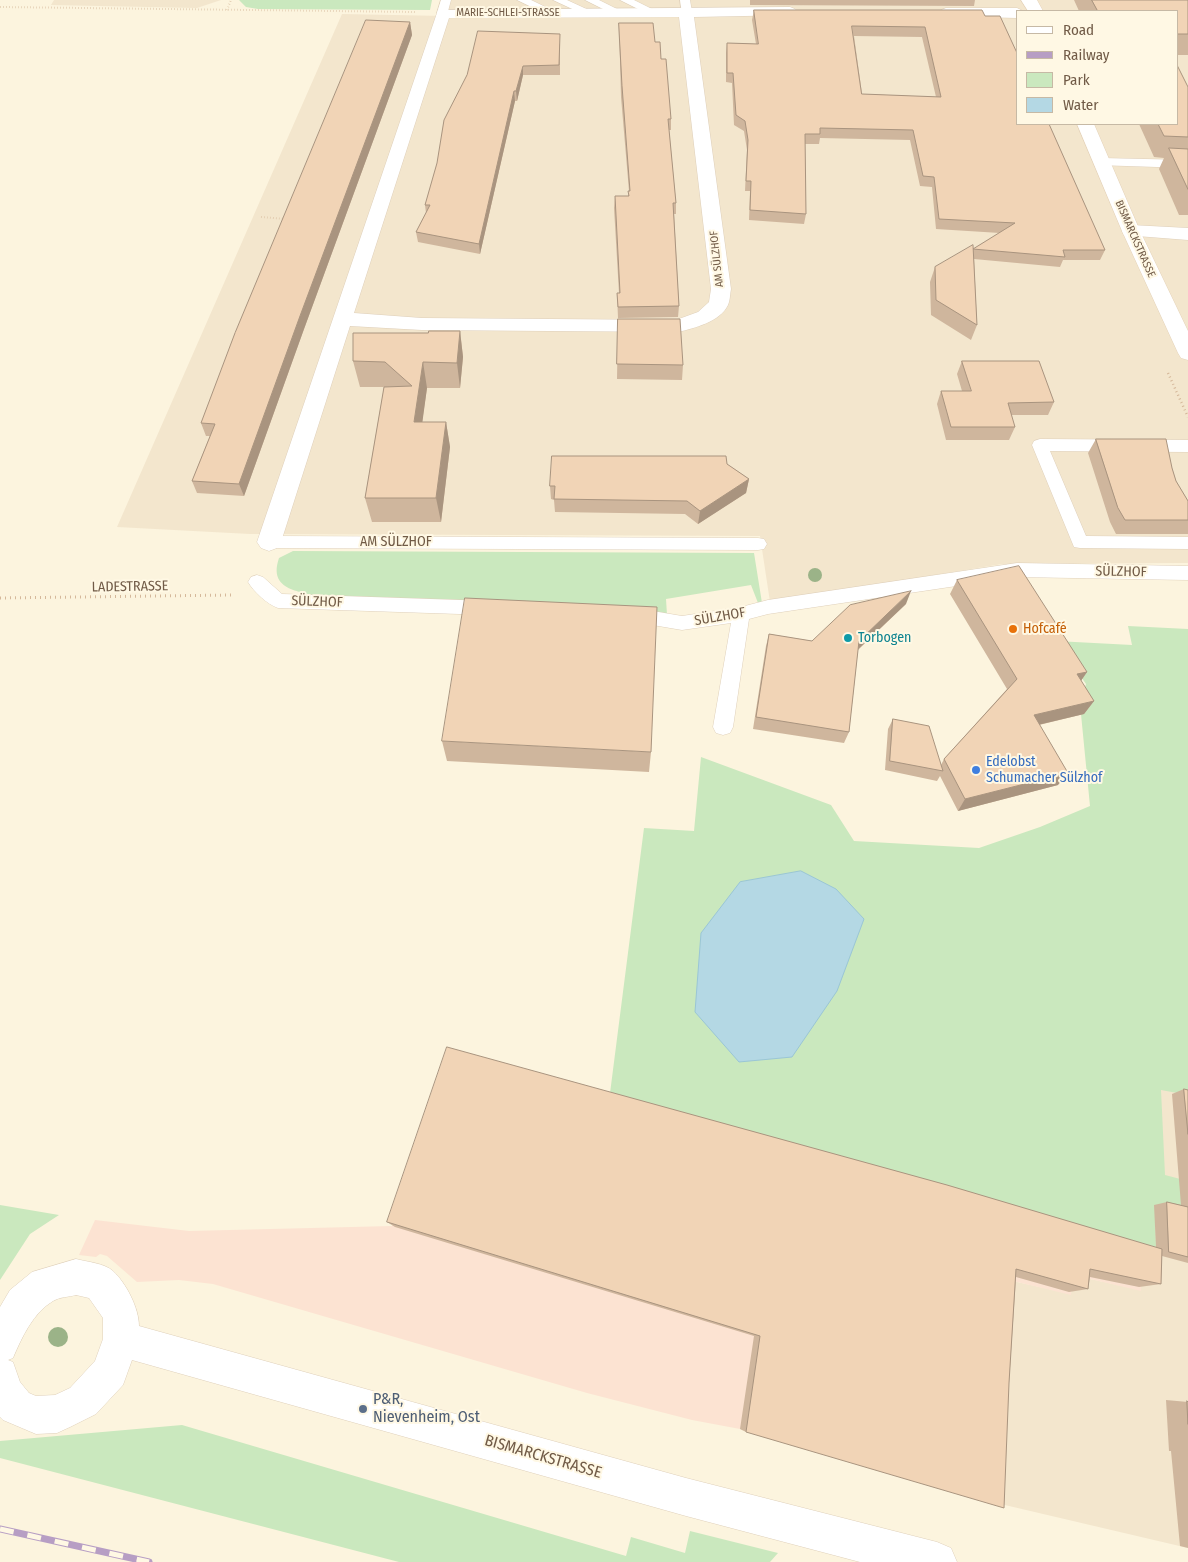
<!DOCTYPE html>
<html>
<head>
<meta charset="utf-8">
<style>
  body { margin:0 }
  #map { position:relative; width:1188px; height:1562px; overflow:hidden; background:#fcf4de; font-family:"Fira Sans Condensed",sans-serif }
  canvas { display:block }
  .legend { position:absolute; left:1016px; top:10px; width:162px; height:115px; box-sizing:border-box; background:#fff8e4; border:1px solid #c6b9a5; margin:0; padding:6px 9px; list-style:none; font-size:15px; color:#715b47 }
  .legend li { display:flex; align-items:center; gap:10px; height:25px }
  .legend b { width:25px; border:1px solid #c6b9a5 }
</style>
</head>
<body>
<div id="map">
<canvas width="1188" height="1562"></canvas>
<ul class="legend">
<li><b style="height:6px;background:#fff"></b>Road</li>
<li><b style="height:6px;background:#b79ec4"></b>Railway</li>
<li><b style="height:14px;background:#cae8be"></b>Park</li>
<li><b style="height:14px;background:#b4d8e4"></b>Water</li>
</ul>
</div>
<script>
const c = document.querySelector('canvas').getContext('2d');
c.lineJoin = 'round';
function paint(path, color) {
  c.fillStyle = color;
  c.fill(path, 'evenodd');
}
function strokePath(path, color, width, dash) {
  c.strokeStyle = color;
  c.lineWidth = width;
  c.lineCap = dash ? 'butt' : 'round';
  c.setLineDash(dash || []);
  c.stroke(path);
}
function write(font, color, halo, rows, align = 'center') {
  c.font = font + ' "Fira Sans Condensed",sans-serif';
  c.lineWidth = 4;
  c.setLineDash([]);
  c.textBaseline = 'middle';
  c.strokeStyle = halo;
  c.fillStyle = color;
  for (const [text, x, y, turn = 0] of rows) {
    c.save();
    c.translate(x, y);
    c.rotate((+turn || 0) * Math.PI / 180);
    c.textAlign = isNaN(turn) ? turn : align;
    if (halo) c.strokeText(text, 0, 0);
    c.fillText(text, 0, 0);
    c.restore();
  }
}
paint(new Path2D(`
  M54,0H221L197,8L51,5Z
  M448,0H1188V563L1002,564L770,602L760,536L250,534L117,527L342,14L445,16ZM1017,11H1177V124H1017Z
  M1014,1056L1188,1095V1548L992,1502L1004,1279L1071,1294L1072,1275L1141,1290V1243Z`), '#f3e6cd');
paint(new Path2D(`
  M451,1056L1141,1244V1291L1073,1275L1071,1295L1005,1279L740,1429L692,1420L587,1393L213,1284L179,1280L137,1282L107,1256L100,1254L96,1257L79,1255L95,1220L189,1231L392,1226Z`), '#fce3d2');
paint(new Path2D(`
  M239,0H432L430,10L258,9L246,7Z
  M293,551L754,553L762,603H758L751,585L666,599L667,615L321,597C298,591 268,590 279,558Z
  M1128,626L1188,629V1095L1161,1090L1165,1175L1188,1181V1214L1155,1207L1156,1247L609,1101L644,828L694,831L701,757L831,805L854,841L979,848L1040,827L1090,806L1080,704L1086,684L1056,641L1132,645Z
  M0,1205L59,1215L30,1234L0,1280Z
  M182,1425L626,1556L631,1537L685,1553L690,1531L778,1553L770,1562H399L0,1458V1441Z`), '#cae8be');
const water = new Path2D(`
  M801,871L836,889L864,919L837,991L792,1057L739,1062L695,1012L701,933L740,882Z`);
paint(water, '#b4d8e4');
strokePath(water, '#9ac6d6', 1);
const lane = new Path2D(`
  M441,0H451L447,15H439L437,13Z
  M517,0H531L556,12L554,14H546Z
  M553,0H567L593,12L591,14H583Z
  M585,0H599L623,12L621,14H613Z
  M620,0H634L658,12L656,14H648Z
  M680,0H690L692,12L690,14H682Z
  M1101,158L1188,160V168L1096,165L1095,162Z
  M1040,439L1188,440V452L1050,451L1086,536L1188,537V549L1080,548L1074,547L1032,445L1034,441Z
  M269,536L758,538L764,539L767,544L764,549L758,550L269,548L263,547L260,542L263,537Z
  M1017,563L1188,566V580L1017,577L768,614L749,619L733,727L730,733L723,735L716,733L713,727L731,623L682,630L629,621L623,619L620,614L623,609L629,607L682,616L741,607L768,600Z
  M257,575L263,577L282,594L490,601L496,603L499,608L496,613L490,615L278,608C267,604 254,592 248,582L251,577Z`);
const street = new Path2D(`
  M790,7L795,9L798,12L795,15L694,17L731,289C730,294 730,301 728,305C720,322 694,328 678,332L422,330L350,326L281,542L277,548L269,551L261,548L257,542L438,10ZM679,17L711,289L709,302L698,312L676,320L422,318L354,313L449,18Z
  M946,8H1017L1023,11H1017V18L941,16L938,13L941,10Z
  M1131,225L1188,228V240L1124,235L1122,231L1124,227Z
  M76,1259C87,1262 104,1263 113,1271C126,1283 139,1308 139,1326L686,1478L937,1542L951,1548L957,1562H860L686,1516L132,1360L123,1385L96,1414L70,1427L57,1433L36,1434L3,1420L0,1417V1307L10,1290L32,1272ZM76,1295L89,1298L103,1318V1339L95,1361L70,1388L55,1395L36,1396L29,1393L20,1382L13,1362L8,1360L13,1358C22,1337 33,1313 53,1301C59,1297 69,1297 76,1295Z`);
const secondary = new Path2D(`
  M1021,0H1037L1043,11H1028Z
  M1077,124H1094L1140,231L1188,331V360L1181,358L1178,353L1122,231Z`);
strokePath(lane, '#dfd0bb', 1);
strokePath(street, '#dfd0bb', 1);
strokePath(secondary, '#e4d2b9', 1);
strokePath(new Path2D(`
  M0,7L415,12
  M227,10L231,0
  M261,217L287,219`), '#d5b89a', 2, [0.5, 2.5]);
strokePath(new Path2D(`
  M1168,373L1188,417`), '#d5b89a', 2.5, [1, 3]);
strokePath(new Path2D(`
  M0,598L232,595`), '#d5b89a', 3, [1, 4]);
paint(lane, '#fff');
paint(street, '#fff');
paint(secondary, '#fff');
const rail = new Path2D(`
  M0,1529L149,1562`);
strokePath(rail, '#b79ec4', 7);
strokePath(rail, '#fff8e4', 5, [14]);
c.fillStyle = '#9bb388';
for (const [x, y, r] of [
  [815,575,7],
  [58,1337,10]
]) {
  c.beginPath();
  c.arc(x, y, r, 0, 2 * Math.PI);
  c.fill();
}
paint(new Path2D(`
  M750,0H975L974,6L750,5Z
  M1074,0H1188V55H1177V11H1079Z
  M754,10L985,16L1105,250L1100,260H1063L1060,267L974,259L977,325L971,340L931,315L930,282L935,267L973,249L1000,233L936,229L932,187L920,186L910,140L820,138L819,144H805L806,214L804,224L749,220L750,191H745L747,150L744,131L734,125L732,83L726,82V53L727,43L756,44L752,20ZM854,36L922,37L936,97L862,94Z
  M410,22L412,35L304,329L244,496L197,493L192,481L210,436H206L201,423Z
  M619,23L655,42L661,59L671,119V130H669L676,203V214H674L679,306L678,317L618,318L617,293H619L614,208L615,196H628L629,191L621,97Z
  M560,44V75H523L517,101H515L480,254L418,242L416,232L426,213L425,205L467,75Z
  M1188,87V215H1179L1159,169L1164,158L1154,157L1139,124H1177Z
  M618,319L683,365L682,380L617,379Z
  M460,331L463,357L460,388H427L422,422H446L450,447L441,522H372L365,498L384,387H360L353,361Z
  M962,361L1054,402L1048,415H1011L1015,427L1009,440H946L937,404L941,391H962L957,374Z
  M1096,439L1172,468L1176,481L1188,501V534H1116L1110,522L1088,453Z
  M727,464L749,479L746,493L698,524L685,514L555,512L554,500L551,499L550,486Z
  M957,580L1087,672L1081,681L1094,701L1084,714L1039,725L1058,785L958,811L940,776L937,781L885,770L888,729L893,719L941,765L944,759L1007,689L950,594Z
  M906,604L858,650L849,732L844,743L753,729L766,646L769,634L812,641Z
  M442,741L651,752L649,772L447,761Z
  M1184,1089L1188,1090V1263L1162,1256L1161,1284L1139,1287L1090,1277L1088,1289L1069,1292L1016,1277L1009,1383L746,1432L740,1429L754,1336L395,1227L387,1222L1156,1247L1154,1205L1167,1202L1181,1205L1172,1094Z
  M1166,1400L1188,1402V1548L1180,1546L1171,1451H1169Z`), '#cfb69d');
paint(new Path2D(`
  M410,22L412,35L304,329L244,496L239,484L300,316Z
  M523,66V75L517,101L516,91Z
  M514,91L515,101L480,254L479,244Z
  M460,331L463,357L460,388L457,363Z
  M423,362L427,388L419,447L414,422Z
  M446,422L450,447L441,522L436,498Z
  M749,479L746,493L698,524L700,511Z
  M911,591L906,604L854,653L859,641Z
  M1087,672L1078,685L1077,674Z
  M1094,701L1084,714L1025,728L1034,715Z
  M1068,773L1058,785L958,811L965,799Z`), '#a9947f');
const building = new Path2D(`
  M1092,0H1188V34H1177V11H1098Z
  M754,10H982L985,16H1000L1017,53V124H1049L1105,250H1063L1065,257L973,249L1015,223L939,219L934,177L923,176L913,130L820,128V134H805L806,214L750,210L751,181H746L748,140L745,121L736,115L733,73H727V43L758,44ZM852,26L925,27L941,97L862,94Z
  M366,20L410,22L300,316L239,484L192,481L215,424L201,423L235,333Z
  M619,23H653L655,42H660L661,59H666L671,119H668L676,203H673L679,306L618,307L617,293H620L615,196H629L628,191H630L622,86Z
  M478,31L560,34L559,65L523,66L516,91H514L479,244L416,232L430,205H425L437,163L444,120L467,75Z
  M1177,65L1188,87V137L1164,136L1158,124H1177Z
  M1169,148L1188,149V189Z
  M973,245L977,325L936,300L935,267Z
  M618,319H680L683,365L617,364Z
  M429,331H460L457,363L423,362L414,422H446L436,498H365L384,387L412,386L385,362L353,361V333H428Z
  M962,361H1039L1054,402L1008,403L1015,427H951L941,391H971Z
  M1096,439H1166L1172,468L1176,481L1188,501V520H1125L1118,508Z
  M552,456H726L727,464L749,479L700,511L687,501L554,499L555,486H550Z
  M1019,566L1087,672L1077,674L1094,701L1034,715L1068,773L965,799L944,759L1017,679L957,580Z
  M911,591L859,641L849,732L756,717L769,634L812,641L850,605Z
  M465,598L657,607L651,752L442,741Z
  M893,719L929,726L943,771L890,761Z
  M447,1047L947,1185L1162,1249L1161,1284L1090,1269L1088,1289L1016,1269L1009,1383L1004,1508L746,1432L760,1336L387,1222Z
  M1184,1089L1188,1090V1134Z
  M1167,1202L1188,1207V1257L1169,1252Z
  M1187,1401L1188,1402V1424Z`);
paint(building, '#f1d4b6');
strokePath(building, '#a9947f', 1);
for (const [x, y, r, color] of [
  [1013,629,5,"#e8710a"],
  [848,638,5,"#0f9aa8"],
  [976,770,5,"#3f7fe0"],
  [363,1409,5,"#5c6f8a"]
]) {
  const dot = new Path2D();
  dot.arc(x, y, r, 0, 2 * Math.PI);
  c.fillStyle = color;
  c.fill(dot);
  strokePath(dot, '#fff8e4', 2);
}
write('11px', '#715b47', '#fff8e4', [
  ["MARIE-SCHLEI-STRASSE",508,13],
  ["BISMARCKSTRASSE",1135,239,66],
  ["AM SÜLZHOF",717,259,-96]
]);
write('14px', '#715b47', '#fff8e4', [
  ["AM SÜLZHOF",396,542],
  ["SÜLZHOF",1121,572,1],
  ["LADESTRASSE",130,587,-1],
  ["SÜLZHOF",317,602,2],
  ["SÜLZHOF",720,617,-10]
]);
write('14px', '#c56008', '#fff8e4', [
  ["Hofcafé",1023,629]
], 'left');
write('14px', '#0d838f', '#fff8e4', [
  ["Torbogen",858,638]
], 'left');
write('14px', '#366cbe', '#fff8e4', [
  ["Edelobst",986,762],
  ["Schumacher Sülzhof",986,778]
], 'left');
write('16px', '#4e5e75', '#fff8e4', [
  ["P&R,",373,1400],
  ["Nievenheim, Ost",373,1418]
], 'left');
write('16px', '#715b47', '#fff8e4', [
  ["BISMARCKSTRASSE",543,1457,16]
]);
</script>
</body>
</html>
